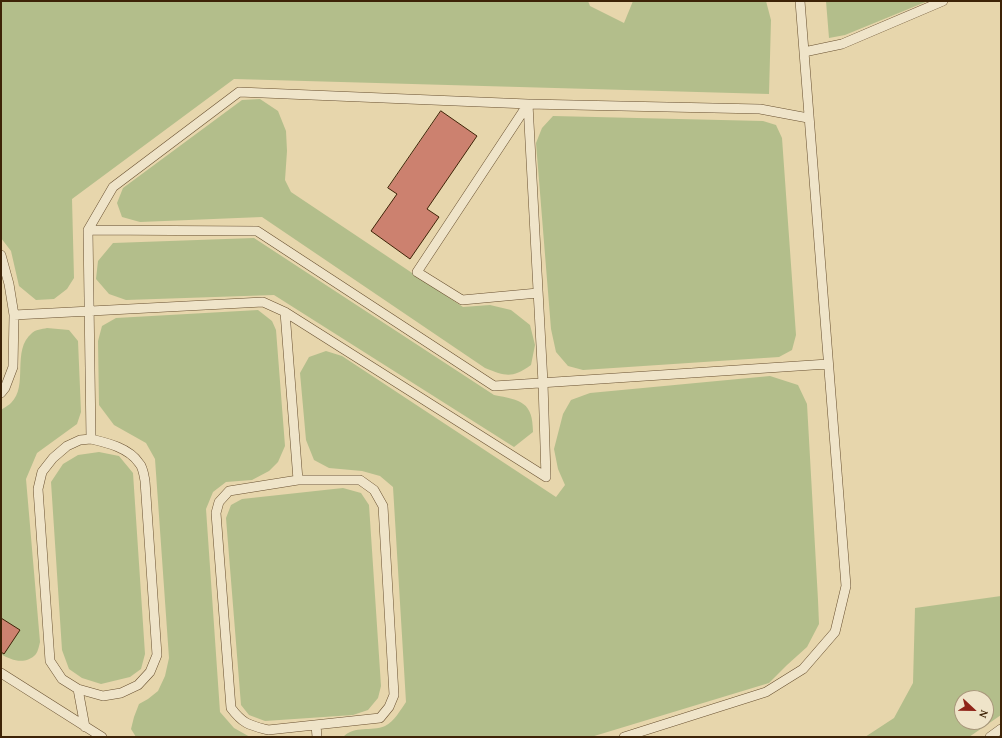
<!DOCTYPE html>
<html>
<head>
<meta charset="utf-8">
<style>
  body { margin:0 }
  #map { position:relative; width:1002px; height:738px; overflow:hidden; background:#e7d6ac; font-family:"Gentium Book Plus",serif }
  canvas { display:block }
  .frame { position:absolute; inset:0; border:2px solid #3e2307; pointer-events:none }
  .north { position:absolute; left:954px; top:690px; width:40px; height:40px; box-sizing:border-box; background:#efe4c9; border:1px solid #a8977b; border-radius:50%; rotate:112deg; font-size:11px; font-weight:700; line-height:16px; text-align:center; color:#3e2307 }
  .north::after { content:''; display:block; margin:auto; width:14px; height:18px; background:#8f2418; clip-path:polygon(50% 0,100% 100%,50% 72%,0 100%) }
</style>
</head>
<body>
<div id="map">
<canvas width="1002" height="738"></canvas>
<div class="frame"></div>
<div class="north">N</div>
</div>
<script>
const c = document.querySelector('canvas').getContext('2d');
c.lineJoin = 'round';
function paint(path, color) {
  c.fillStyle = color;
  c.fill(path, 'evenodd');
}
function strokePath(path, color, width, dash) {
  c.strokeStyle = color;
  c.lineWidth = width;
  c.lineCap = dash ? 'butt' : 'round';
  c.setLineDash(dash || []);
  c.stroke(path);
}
paint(new Path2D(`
  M1,1H588L590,6L624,23L633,1H766L771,20L769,94L234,79L72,199L74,278L67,289L54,299L36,300L19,286L11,251L1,238Z
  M826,1H928L845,35L829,38Z
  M260,99L278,111L286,131L287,151L285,180L291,192L463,307L490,305L511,310L530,325L535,345L531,365C511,379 506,376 485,368L262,217L140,222L122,217L117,203L123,188L242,100Z
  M553,116L763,121L776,125L782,138L796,335L792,350L779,357L583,370L568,366L556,352L551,329L536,143L542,128Z
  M254,238L494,395C521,400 533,402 533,432L514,447L274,295L126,300L109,294L96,279L98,261L113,243Z
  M258,310L272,321L276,330L285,446L278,462L269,471L252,480L226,482L213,492L206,509L220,712L234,728L250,737H136L131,729L134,717L139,704L148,699L158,691L165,676L169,658L155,459L146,443L114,425L99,405L98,341L102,326L116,318Z
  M47,328L69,330L78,341L81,412L77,424L37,453L26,479L40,642C39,646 38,651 36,654C26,665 12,661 1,654V410C4,408 9,405 11,403C29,386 11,350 32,333C35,330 42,329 47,328Z
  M326,351L342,356L556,497L565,485L558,469L554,449L563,414L571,400L590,393L770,376L798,385L807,404L818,600L819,624L807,647L787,665L769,683L591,737H343C355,725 371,732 385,726C394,722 401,709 406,702L393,487L380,476L362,471L329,468L314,460L306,440L300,373L309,357Z
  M99,452L119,456L133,473L145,654L141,669L130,677L101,684L82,678L69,669L62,650L51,482L63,464L78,455Z
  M343,488L361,493L369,505L381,686L378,698L368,710L353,715L265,721L249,715L241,705L226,518L231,505L242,499Z
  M1001,596V715L969,737H865L894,718L913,683L915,608ZM962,698H986V722H962Z`), '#b3be8b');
const building = new Path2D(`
  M441,111L477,136L427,209L439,217L410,259L371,231L397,194L388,188Z
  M1,618L20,630L4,654L1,652Z`);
paint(building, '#cc816f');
strokePath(building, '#3e2307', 1);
const lane = new Path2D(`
  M804,52L842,44L943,1
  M528,104L543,383L546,477
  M528,104L417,272L462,300L538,293
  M88,230L257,231L494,386L828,364
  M1,255L9,284L14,315L13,367L5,388L1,393
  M285,312L298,480
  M14,315L263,302L285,312L546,477
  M91,439L88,230L113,187L239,92L528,104L760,109L808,118
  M91,439C108,443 129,448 139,463C143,467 144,475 145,481L157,655L150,672L138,685L121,693L103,696L78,689L62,679L50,661L38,489L42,472L53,458L67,446L80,440Z
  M298,480H360L374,490L383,506L394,695L389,707L380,718L268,730C249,725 243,724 231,708L216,513L219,502L229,491Z
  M1,673L102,737
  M78,689L85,727
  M316,725L317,737
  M624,737L766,692L803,669L835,632L846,586L800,1
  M990,737L1001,729`);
strokePath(lane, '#685030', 10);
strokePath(lane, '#efe4c9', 9);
</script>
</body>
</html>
